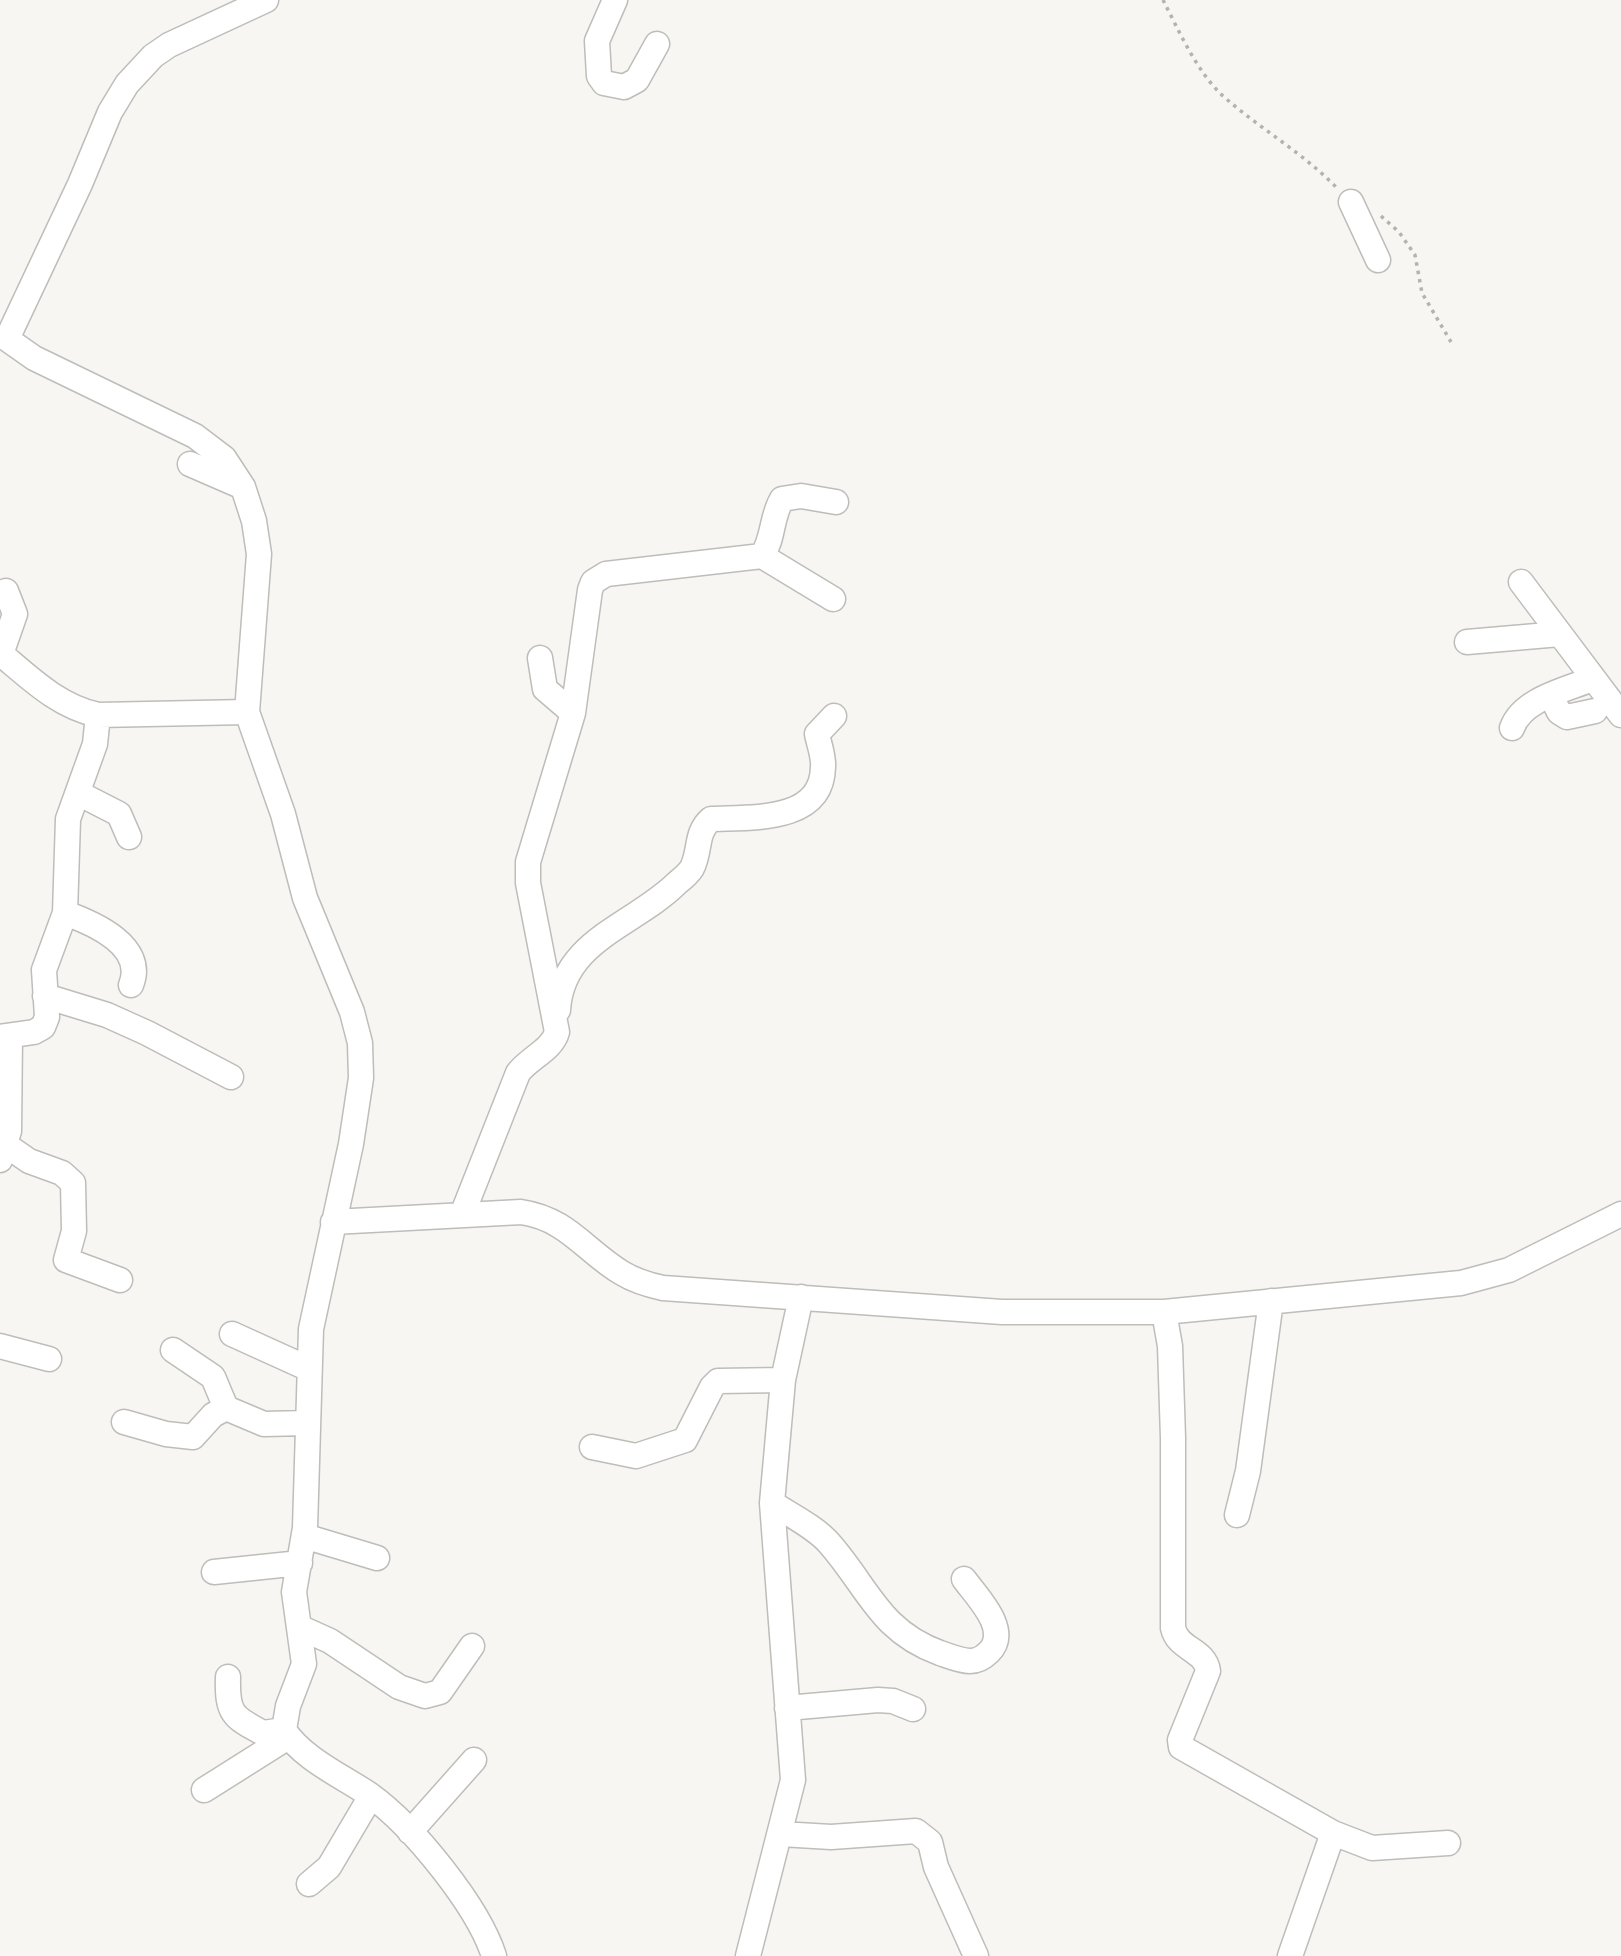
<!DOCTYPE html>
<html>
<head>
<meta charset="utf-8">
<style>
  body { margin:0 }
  canvas { display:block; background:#f7f6f2 }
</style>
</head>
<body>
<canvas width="1621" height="1956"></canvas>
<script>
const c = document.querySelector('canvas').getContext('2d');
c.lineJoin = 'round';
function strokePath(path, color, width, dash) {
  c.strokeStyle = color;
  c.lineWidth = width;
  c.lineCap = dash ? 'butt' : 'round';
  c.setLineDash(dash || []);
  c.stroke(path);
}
const minor = new Path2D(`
  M266,0L169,45L153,56L127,84L110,112L80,184L7,339L34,358L195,436L224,458L243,487L254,521L259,554L247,712L283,814L305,898L352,1012L360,1043L361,1078L351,1144L311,1329L305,1528L294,1592L304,1664L288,1706L284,1730C303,1759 342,1776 370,1795C413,1826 478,1906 494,1956
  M615,0L597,41L599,76L604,83L624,87L637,80L657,44
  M1351,202L1378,260
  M190,464L243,487
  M762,556L833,599
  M1521,582L1621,715
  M1467,642L1560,634
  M0,653C31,679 58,706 98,715L247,712
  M1,654L15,614L6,591
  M540,658L545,689L573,713
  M1551,696L1559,712L1567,717L1595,711
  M1512,728C1522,699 1566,690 1592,679
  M78,793L119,814L129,837
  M65,913C93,923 147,946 131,985
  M45,996L107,1015L147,1033L231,1077
  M558,1010C562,940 635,925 677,883C682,879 689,873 692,868C701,850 695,833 711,819C751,817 822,823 823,767C824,757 819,744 817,734L834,716
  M0,1037L34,1032L43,1027L47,1017L44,970L65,913L68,819L95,744L98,715
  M6,1145L29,1161L62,1173L73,1183L74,1231L66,1260L120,1280
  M0,1160L9,1131L10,1036
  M462,1215L518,1073C529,1058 552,1050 557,1032L528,883V862L573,713L590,590L593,582L606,574L762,556C774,538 771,517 782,499L801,496L836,502
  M333,1222L521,1212C568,1219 585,1251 622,1273C635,1281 649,1285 663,1288L1002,1312H1164L1461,1283L1509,1270L1621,1214
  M1164,1312L1170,1346L1173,1438V1628C1178,1650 1205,1649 1208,1671L1180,1740L1181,1747L1333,1833L1290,1956
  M232,1334L307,1368
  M0,1346L49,1359
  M173,1350L213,1377L226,1408
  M124,1422L166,1434L193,1437L213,1415L226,1408L264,1424L306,1423
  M592,1447L636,1456L685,1440L712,1387L718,1381L783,1380
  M772,1503C790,1515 815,1527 829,1543C868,1587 879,1631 940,1653C949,1656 961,1661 970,1661C978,1661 983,1658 989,1652C1011,1630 977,1597 964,1579
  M1237,1515L1248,1471L1271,1301
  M304,1536L377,1558
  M214,1572L300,1563
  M299,1627L330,1641L399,1687L425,1696L440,1692L472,1646
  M228,1677C227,1713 232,1717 263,1733L284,1730
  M787,1708L878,1700L893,1701L913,1709
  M204,1790L288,1737
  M410,1832L474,1760
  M1333,1833L1372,1848L1448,1843
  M781,1834L831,1837L916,1831L930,1842L936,1867L976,1956
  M309,1884L329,1867L371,1796
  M748,1956L793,1780L772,1503L783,1380L801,1297`);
strokePath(minor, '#bfbdb9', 27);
strokePath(new Path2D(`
  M1163,0C1179,31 1197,72 1223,96C1260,129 1302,152 1337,188
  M1381,216L1399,232L1415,255L1422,293L1451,342`), '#b4b3b0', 3.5, [3.5, 5]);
strokePath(minor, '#fff', 24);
</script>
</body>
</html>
